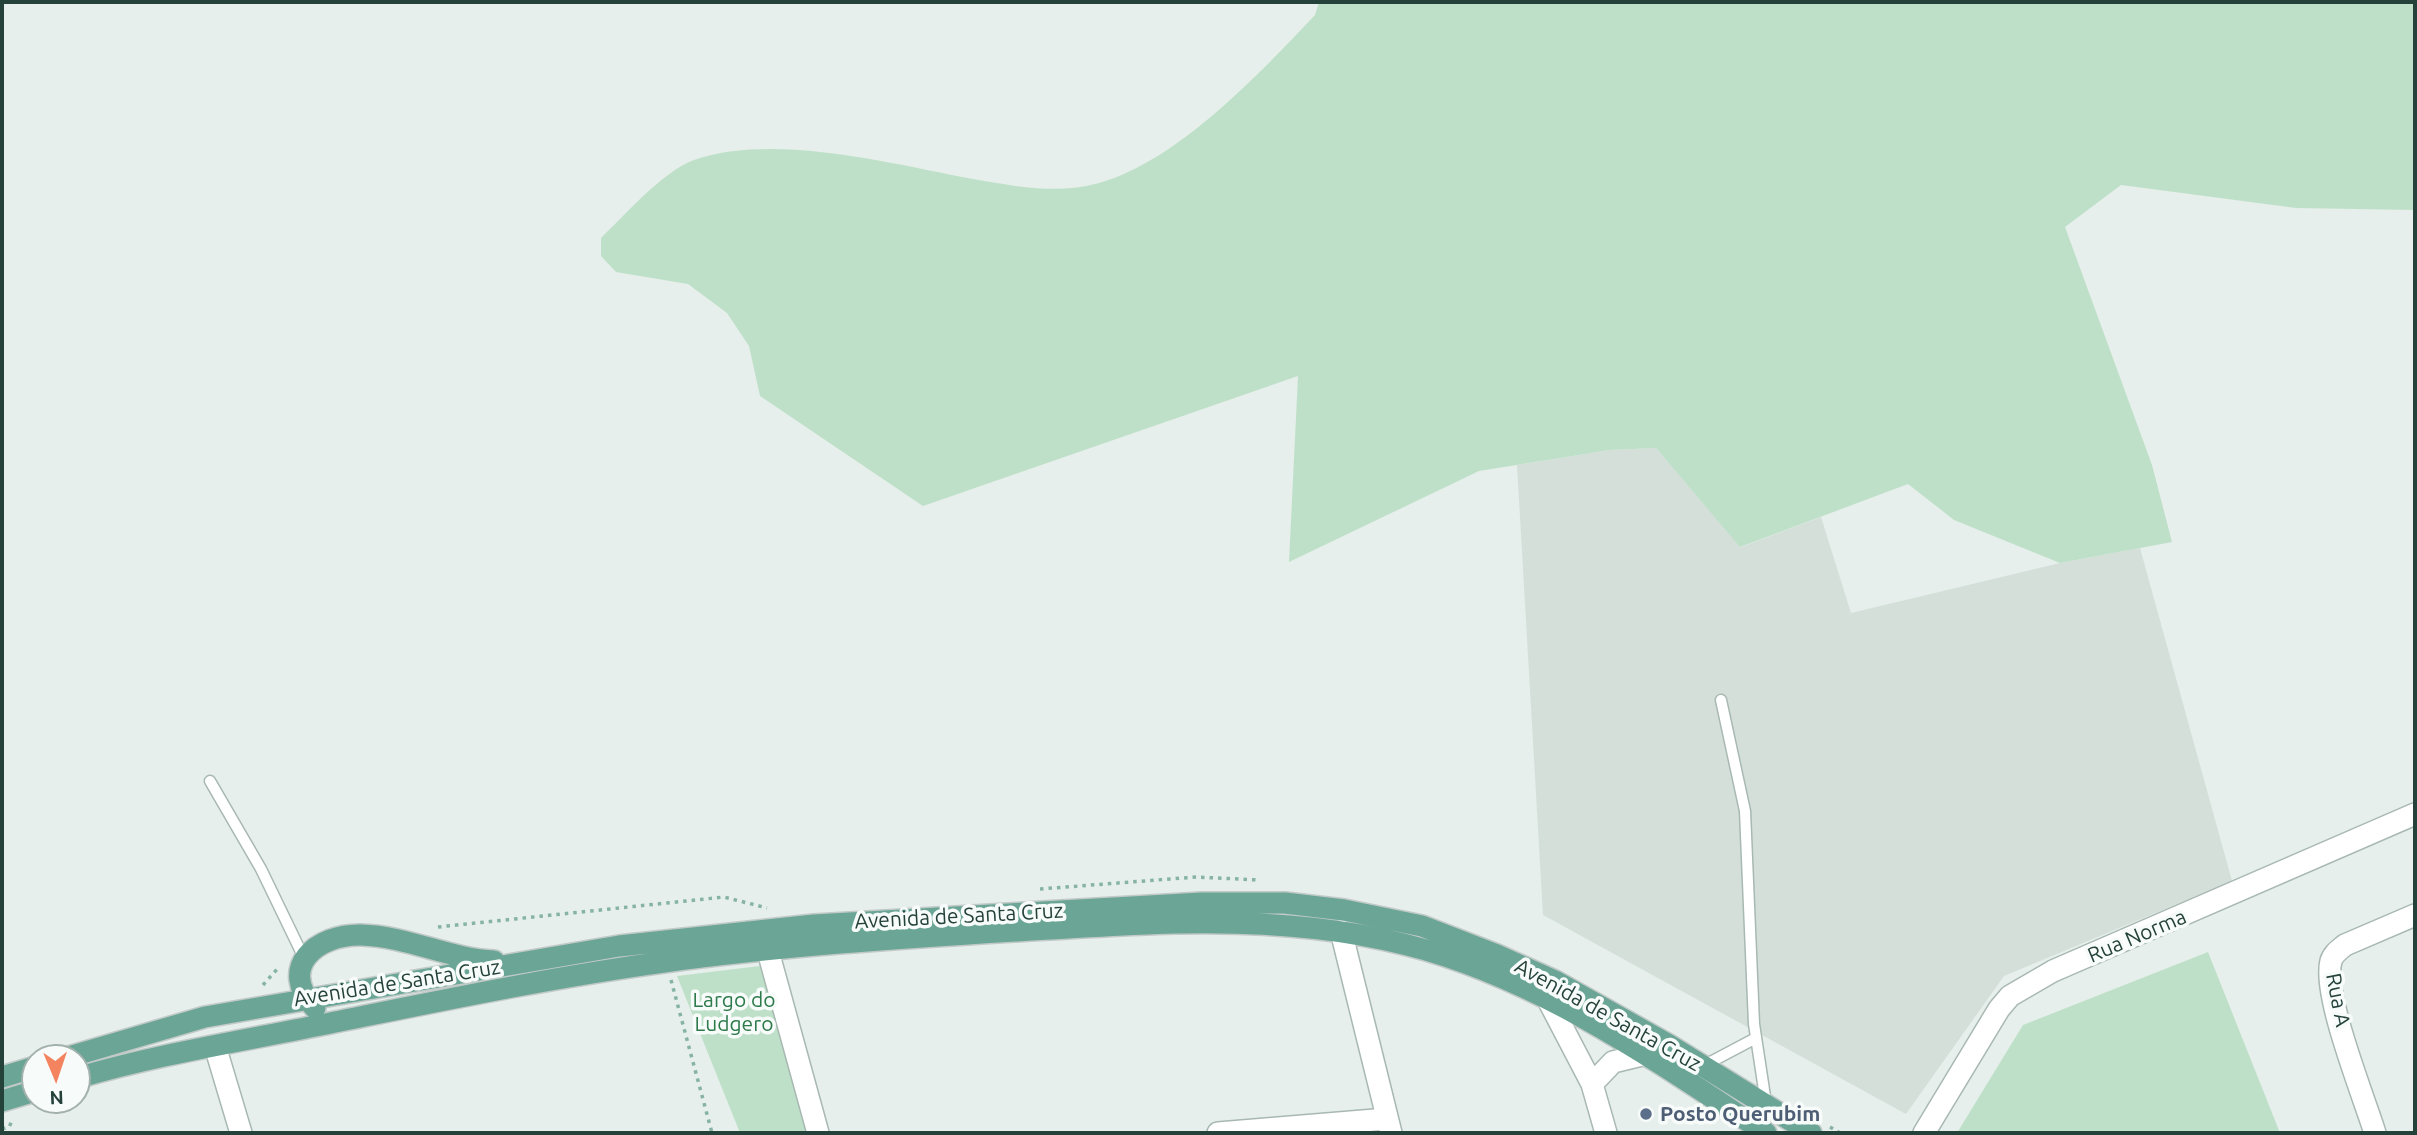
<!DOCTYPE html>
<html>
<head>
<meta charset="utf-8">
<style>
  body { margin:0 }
  #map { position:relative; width:2417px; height:1135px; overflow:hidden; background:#e6efeb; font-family:Ubuntu,sans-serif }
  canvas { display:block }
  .frame { position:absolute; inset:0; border:4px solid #24423a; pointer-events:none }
  .north { position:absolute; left:21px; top:1044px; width:70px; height:70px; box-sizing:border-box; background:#f7fbf9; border:2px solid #a3b1ad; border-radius:50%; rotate:178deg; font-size:19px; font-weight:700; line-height:28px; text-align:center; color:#24423a }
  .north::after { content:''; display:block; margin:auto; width:24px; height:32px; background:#f4845f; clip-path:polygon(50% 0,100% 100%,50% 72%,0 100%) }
</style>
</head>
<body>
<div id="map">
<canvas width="2417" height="1135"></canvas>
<div class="frame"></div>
<div class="north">N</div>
</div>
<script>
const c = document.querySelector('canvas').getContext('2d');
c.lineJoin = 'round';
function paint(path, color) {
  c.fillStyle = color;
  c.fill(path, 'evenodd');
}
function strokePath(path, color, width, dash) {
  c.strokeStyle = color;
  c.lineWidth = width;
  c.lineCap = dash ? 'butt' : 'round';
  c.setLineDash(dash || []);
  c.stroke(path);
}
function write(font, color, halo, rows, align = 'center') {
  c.font = font + ' Ubuntu,sans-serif';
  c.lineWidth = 7;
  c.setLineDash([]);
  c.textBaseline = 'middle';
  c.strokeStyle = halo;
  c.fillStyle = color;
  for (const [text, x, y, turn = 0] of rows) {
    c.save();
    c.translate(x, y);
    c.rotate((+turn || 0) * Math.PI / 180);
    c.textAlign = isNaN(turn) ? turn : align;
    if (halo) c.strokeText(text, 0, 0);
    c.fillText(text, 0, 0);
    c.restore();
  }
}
paint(new Path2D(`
  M1656,448L1741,547L1821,517L1851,613L2060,563L2140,548L2232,881L2004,976L1906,1114L1543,915L1517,465L1610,450Z`), '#d4dfda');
paint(new Path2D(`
  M1319,2H2415V210L2296,208L2121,185L2065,227L2152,465L2172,542L2060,563L1954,520L1908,484L1740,547L1656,448L1610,450L1479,471L1289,562L1298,376L923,506L760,396L749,346L727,313L688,284L616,272L601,256V238C626,214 662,172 694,160C773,132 893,164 973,179C1015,186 1057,195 1099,183C1178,161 1260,73 1315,15Z
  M2208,952L2280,1133H1957L2023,1025Z
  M760,966L813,1133H740L677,976Z`), '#bfe0c8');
const service = new Path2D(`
  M1721,700L1745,811L1754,1024L1766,1103
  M210,781L261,869L304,958
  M1703,1066L1756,1038`);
const minor = new Path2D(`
  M1341,931L1391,1133
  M763,933L818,1133
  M1546,996L1592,1084L1606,1133
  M215,1046L241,1133
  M1592,1084L1613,1062L1646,1054
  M1218,1133L1387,1119
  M1924,1133L1999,1009L2010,996L2053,971L2415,814
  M2375,1133C2364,1097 2322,994 2331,961C2333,954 2339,950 2345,945L2415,915`);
const primary = new Path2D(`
  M315,1008C277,968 316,934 361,935C407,936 449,959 494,961
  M65,1058L205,1017L619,946L814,925L1202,903H1285L1344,910L1422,926L1497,955L1555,981L1669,1045L1811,1133
  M2,1077L35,1067
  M77,1078C162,1053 249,1040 335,1022C444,1000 554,977 664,962C781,946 898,938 1015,931C1153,923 1292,911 1426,950C1552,987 1658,1062 1766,1133
  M2,1101L35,1091`);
strokePath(service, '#a8b8b2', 13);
strokePath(minor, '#a8b8b2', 24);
strokePath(primary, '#c2cac8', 24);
strokePath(new Path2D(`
  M1040,889L1196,877L1259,880
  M438,927L724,897L767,908
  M671,980L712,1133
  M263,985L279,967
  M1830,1127L1840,1133
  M2,1129L9,1127L12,1121`), '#86b3a5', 3.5, [3.5, 5]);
strokePath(service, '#fff', 10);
strokePath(minor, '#fff', 21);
strokePath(primary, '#6aa596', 21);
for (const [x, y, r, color] of [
  [1646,1114,7,"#5c6f8a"]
]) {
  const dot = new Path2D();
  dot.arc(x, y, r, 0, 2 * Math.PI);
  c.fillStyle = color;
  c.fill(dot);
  strokePath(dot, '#f7fbf9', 2.5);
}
write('21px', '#24423a', '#f7fbf9', [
  ["Avenida de Santa Cruz",959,916,-3],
  ["Rua Norma",2137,936,-23],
  ["Avenida de Santa Cruz",397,983,-9],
  ["Rua A",2338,1000,79],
  ["Avenida de Santa Cruz",1608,1015,29]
]);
write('21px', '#2d7a4b', '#f7fbf9', [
  ["Largo do",734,1000],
  ["Ludgero",734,1024]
]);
write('bold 21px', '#4e5e75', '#f7fbf9', [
  ["Posto Querubim",1660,1114]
], 'left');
</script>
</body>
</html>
